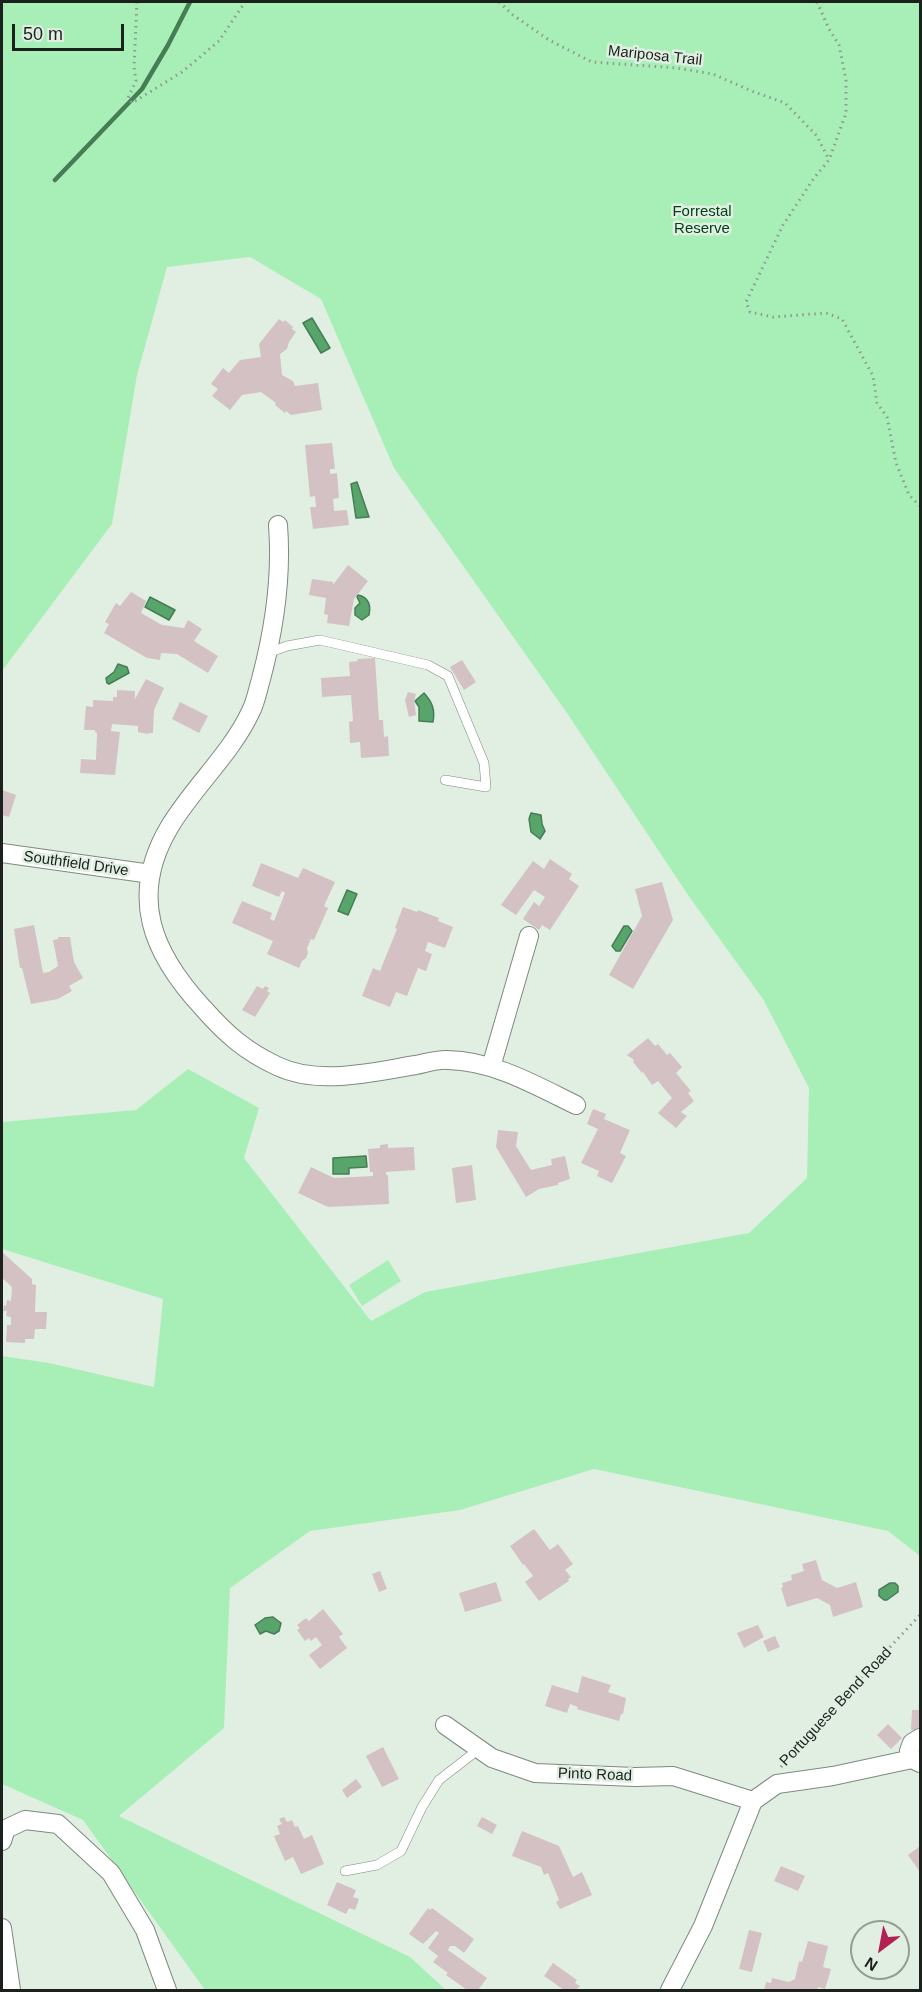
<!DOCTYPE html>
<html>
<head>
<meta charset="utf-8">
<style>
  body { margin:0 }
  #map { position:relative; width:922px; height:1992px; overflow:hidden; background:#e1efe3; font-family:Helvetica,sans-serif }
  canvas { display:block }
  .frame { position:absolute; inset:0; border:3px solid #1c211d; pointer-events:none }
  .north { position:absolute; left:850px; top:1920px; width:60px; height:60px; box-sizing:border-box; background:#e1efe3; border:2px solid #929d94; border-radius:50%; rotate:212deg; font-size:16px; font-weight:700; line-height:24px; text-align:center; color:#1c211d }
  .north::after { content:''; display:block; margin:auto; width:21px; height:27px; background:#b12155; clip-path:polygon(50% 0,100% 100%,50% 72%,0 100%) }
  .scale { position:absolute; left:12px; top:24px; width:112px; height:27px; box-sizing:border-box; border:3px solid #1c211d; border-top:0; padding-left:8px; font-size:18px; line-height:21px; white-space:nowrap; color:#1c211d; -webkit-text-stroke:4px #e1efe3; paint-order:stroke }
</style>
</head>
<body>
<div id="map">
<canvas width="922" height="1992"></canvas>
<div class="frame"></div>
<div class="north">N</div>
<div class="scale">50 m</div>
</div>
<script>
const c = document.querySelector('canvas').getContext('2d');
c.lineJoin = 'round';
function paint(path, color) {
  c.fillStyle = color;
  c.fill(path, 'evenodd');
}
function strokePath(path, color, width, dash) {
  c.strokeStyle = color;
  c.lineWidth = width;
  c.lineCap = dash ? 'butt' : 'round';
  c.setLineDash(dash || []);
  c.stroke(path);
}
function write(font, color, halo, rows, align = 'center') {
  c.font = font + ' Helvetica,sans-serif';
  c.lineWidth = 5;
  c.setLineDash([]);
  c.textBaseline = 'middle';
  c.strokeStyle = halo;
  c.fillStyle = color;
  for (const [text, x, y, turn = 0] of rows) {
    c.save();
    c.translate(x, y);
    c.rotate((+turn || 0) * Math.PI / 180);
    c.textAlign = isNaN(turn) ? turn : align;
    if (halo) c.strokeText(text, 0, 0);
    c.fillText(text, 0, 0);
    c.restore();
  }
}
paint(new Path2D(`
  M2,2H920V1556L888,1531L594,1469L460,1510L310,1531L230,1588L224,1728L119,1816L410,1957L446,1990H205L83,1820L2,1784V1356L49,1363L154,1387L163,1299L2,1249V1122L136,1110L188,1069L259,1108L244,1158L371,1321L425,1292L749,1233L807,1178L809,1088L763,999L690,898L569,716L394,468L321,299L250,257L167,267L137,375L112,524L2,671Z
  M388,1260L401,1281L362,1306L349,1285Z`), '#a8efb7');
const water = new Path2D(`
  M312,318L330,348L321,353L303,323Z
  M357,482L369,517L356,518L351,484Z
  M358,595C369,597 371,606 369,615L362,620L355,615V608L360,603L357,597Z
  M150,597L175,610L169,620L145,607Z
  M118,664L127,667L129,673L109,684L107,683L106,678L114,672Z
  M424,693C433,703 435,710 433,722L419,721V707L415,701Z
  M531,813L541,815L542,824L545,831L540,839L531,832L529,819Z
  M347,890L357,894L348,915L338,911Z
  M624,926H628L632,931L620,951H616L612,946Z
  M366,1156L367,1167L349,1168V1174H333V1158Z
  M890,1583H895L898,1586V1592L887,1600H884L879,1596V1590Z
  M273,1617L281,1623L279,1631L274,1634L266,1631L260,1634L255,1625L265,1618Z`);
paint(water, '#58a56c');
strokePath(water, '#467d54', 1.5);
strokePath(new Path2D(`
  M55,180L142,89L168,45L190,2`), '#467d54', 4.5);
paint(new Path2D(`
  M279,319L283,322L285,320L293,327L292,329L296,332L289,342L287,349L280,354L282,375L293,381L295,386L318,383L322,410L291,415L286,411L285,413L275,405L276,403L261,392L242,395L230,410L212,396L218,389L211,384L223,368L229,373L240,360L261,357L259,344Z
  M332,443L335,469H330V474L337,473L339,498L333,499L334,511L347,510L349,525L313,529L310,507H316L315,496L310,497L305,445Z
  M348,565L368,581L354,599L349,626L327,623L328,615L324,614L326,598L309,595L312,579L333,582V585Z
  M131,592L146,601L141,613L162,625L184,628L188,620L202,629L194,641L218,656L208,673L177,654L161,653L160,660L147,658L104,633L109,624L105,622L116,603L120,606Z
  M375,658L379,720H383L384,737L388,736L389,756L361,758L360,742L350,743L349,722L353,721L351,695L322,697L321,678L350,676L349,662L358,661L357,659Z
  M462,660L476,682L464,690L450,667Z
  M146,679L164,688L154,710L153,733H149L148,734L138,732V726L112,724L111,731L120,732L115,775L80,773L81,759L96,760L97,733L95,732V730H84L86,706L93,707V700L113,701V697H117V690L135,691V699Z
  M408,692L416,694L414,701L416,715L409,717L405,700Z
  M180,702L208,716L199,733L172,719Z
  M2,790L16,795L9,817L2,815Z
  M550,859L572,874L569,879L579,886L550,930L542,925L539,930L523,919L534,902L539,906L545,897L534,890L516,915L501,905L533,861L544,869Z
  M261,863L298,878L303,868L335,882L324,906L328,908L314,940L311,939L307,948L308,953L306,958L302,961L299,968L267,954L273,941L232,923L242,901L272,913L270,919L274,921L285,893L282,891L279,897L252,886Z
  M662,882L673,920L633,989L609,975L642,916L635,889Z
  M403,907L417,912L418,910L439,918L438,921L453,927L445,948L428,942L425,951L432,954L426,971L418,968L407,996L396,992L390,1007L362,996L373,968L380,971L397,929L395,928Z
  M34,925L43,973L49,972L58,966L53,940L58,939V937H70L74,962L83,978L69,986L72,991L58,999L31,1004L22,968H20L14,929Z
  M257,986L263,989L265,986L269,988L267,991L270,993L255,1017L242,1010Z
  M648,1038L655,1046L658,1044L667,1055L670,1053L682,1067L676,1073L691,1091L688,1093L694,1101L681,1112L687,1116L676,1128L658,1113L672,1098L658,1081L652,1085L643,1072L642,1073L633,1062L634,1060L627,1055Z
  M593,1109L606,1114L604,1119L630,1130L620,1153L626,1156L612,1183L597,1176L599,1171L581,1163L598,1129L587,1124Z
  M498,1130L518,1132L516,1146L531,1170L552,1165L551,1159L565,1156L570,1179L558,1183V1185L539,1189L526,1197L496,1147Z
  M388,1144V1148L414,1147L415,1170L386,1172V1175H388L389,1204L328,1207L298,1193L311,1167L334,1178L373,1176V1172H370L368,1149L380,1148V1145Z
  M472,1165L476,1200L456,1203L452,1168Z
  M2,1252L32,1279V1284L36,1285L35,1312H47L46,1329H35L34,1339H25V1343L6,1342L7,1325H11V1317L6,1316L7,1311H3L4,1305L6,1306L7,1300L11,1301L12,1287L2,1278Z
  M534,1529L550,1550L558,1544L573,1564L565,1570L571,1577L568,1579L569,1581L539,1601L525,1582L533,1576L524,1564L523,1565L510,1546Z
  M816,1560L822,1580L837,1588L856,1582L863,1607L833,1617L830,1605L817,1598L787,1607L781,1588L783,1587L782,1583L792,1580L791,1575L804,1571L802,1564Z
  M380,1571L387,1589L379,1592L372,1574Z
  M496,1582L502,1601L465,1612L459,1593Z
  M323,1609L343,1634L339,1637L347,1648L320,1669L309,1655L322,1645L316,1637L311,1641L309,1638L305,1641L297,1630L300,1628L297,1625L306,1618L309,1621Z
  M758,1625L764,1637L744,1648L737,1633Z
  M775,1636L780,1647L768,1652L763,1641Z
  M582,1676L611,1685L608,1692L626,1698L623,1714H621L619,1721L577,1709L578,1707L570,1704L567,1713L545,1706L552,1685L578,1693Z
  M912,1710H920V1730H911Z
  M888,1724L902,1738L891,1749L877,1735Z
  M383,1747L399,1779L382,1787L366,1756Z
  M356,1779L362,1787L347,1798L342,1790Z
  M284,1817L287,1822L292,1820L295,1827L298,1826L304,1839L312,1835L324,1864L301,1874L293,1857L285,1861L274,1836L280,1834L277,1826L282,1824L279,1819Z
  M482,1817L497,1825L492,1834L477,1826Z
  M522,1831L559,1846L573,1877L582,1872L592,1895L560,1909L556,1902L559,1900L548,1873L544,1875L541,1867L512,1856Z
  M920,1846V1872L908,1855Z
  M781,1866L805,1876L798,1891L774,1881Z
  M337,1882L356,1890L353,1897L359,1899L355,1910L349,1908L346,1914L327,1905Z
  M428,1908L430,1910L432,1908L474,1939L464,1953L455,1946H450L448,1950L487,1978L478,1990H467L446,1975L448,1973L433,1962L438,1956L428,1948L439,1933L436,1931L423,1944L409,1934Z
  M749,1930L762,1933L752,1972L739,1969Z
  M808,1941L828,1946L823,1967L831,1969L825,1989L818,1987L817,1990H764L766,1982L771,1983L772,1978L789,1982L795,1979L799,1961L802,1962Z
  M553,1963L577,1980L575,1983L580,1986L576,1990H564L544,1976Z`), '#d4c1c4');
const lane = new Path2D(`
  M268,653L287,646L320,640L428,665L448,676L484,763L486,787L445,780
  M345,1871L377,1865L401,1851L422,1807L439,1780L479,1749`);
const street = new Path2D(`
  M278,525C282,576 274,630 261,679C258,689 256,701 251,711C231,754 195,785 170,826C128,896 152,953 203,1008C226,1034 245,1051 277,1066C319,1086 372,1072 416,1065C426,1063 438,1059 448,1060C494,1061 535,1085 576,1105
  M2,853L151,874
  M491,1067L529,936
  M445,1725L492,1758L535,1773L635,1777L673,1776L753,1801
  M912,1759L909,1751L912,1743L920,1738
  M2,1841L6,1829L25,1820L58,1824L111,1873L145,1930L167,1990
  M2,1928L11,1990
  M670,1990L703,1926L753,1801L777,1784L833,1776L912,1759L920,1763`);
strokePath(lane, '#7d8a7f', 10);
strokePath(street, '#7d8a7f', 20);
strokePath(new Path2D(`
  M137,2L134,67L136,81L128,98L132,103L182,72L219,41L245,2
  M499,2L513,15L549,40L592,62L677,68L713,74L754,92L785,103L817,136L828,158
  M817,2L829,29L839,45L846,80V113L829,160L814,178L783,225L746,302L750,312L773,317L826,313L842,319L873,376L877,403L887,417L896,463L909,495L920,506
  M781,1767L792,1752L920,1615`), '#8f9991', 3, [1.5, 4.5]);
strokePath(lane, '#fff', 9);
strokePath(street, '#fff', 18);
write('15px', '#1c211d', '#e1efe3', [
  ["Mariposa Trail",655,56,6],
  ["Southfield Drive",76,864,8],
  ["Portuguese Bend Road",836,1707,-47],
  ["Pinto Road",595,1775,2]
]);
write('15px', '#02401a', '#e1efe3', [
  ["Forrestal",702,212],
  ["Reserve",702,229]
]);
</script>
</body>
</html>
